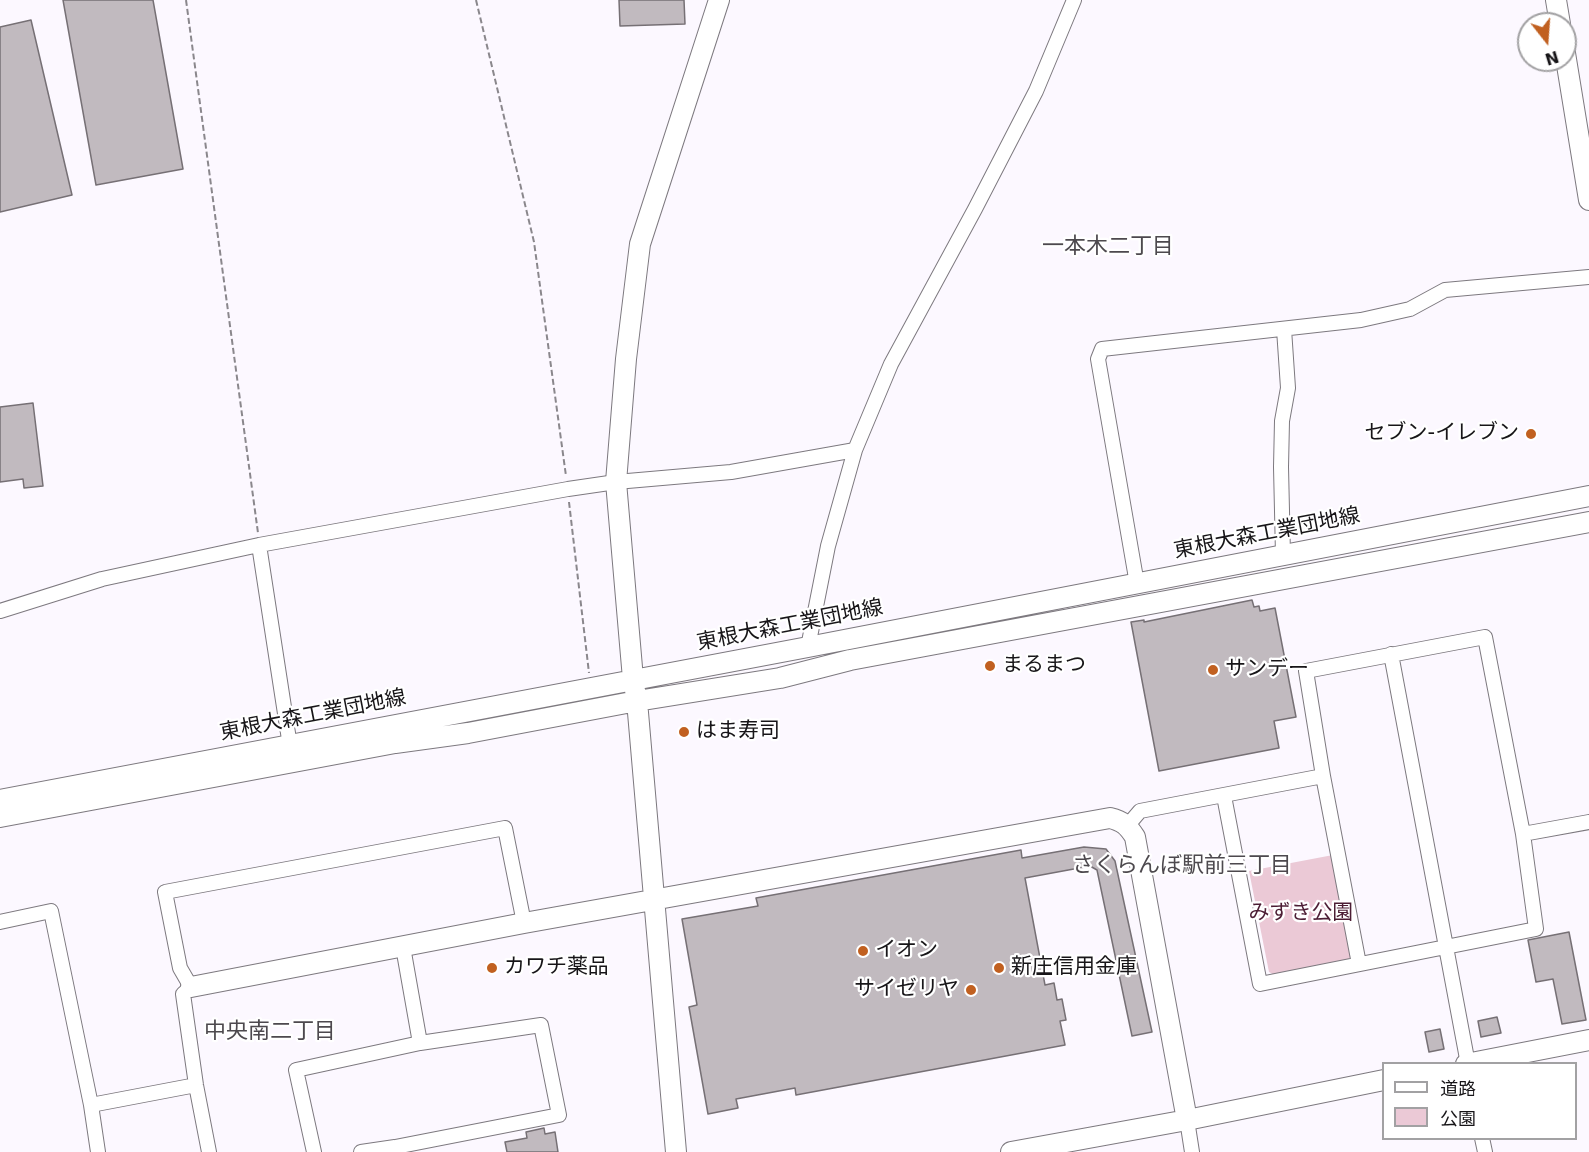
<!DOCTYPE html>
<html>
<head>
<meta charset="utf-8">
<style>
  body { margin:0 }
  #map { position:relative; width:1589px; height:1152px; overflow:hidden; background:#fcf8ff; font-family:"DejaVu Sans","Noto Sans JP",sans-serif }
  canvas { display:block }
  .legend { position:absolute; left:1382px; top:1062px; width:195px; height:78px; box-sizing:border-box; background:#fff; border:2px solid #a2a1a3; margin:0; padding:8px 10px; list-style:none; font-size:18px; color:#171518 }
  .legend li { display:flex; align-items:center; gap:12px; height:30px }
  .legend b { width:30px; border:2px solid #a2a1a3 }
  .north { position:absolute; left:1517px; top:12px; width:60px; height:60px; box-sizing:border-box; background:#fff; border:2px solid #a2a1a3; border-radius:50%; rotate:163deg; font-size:16px; font-weight:700; line-height:24px; text-align:center; color:#171518 }
  .north::after { content:''; display:block; margin:auto; width:21px; height:27px; background:#c16020; clip-path:polygon(50% 0,100% 100%,50% 72%,0 100%) }
</style>
</head>
<body>
<div id="map">
<canvas width="1589" height="1152"></canvas>
<ul class="legend">
<li><b style="height:8px;background:#fff"></b>道路</li>
<li><b style="height:16px;background:#ebc9d6"></b>公園</li>
</ul>
<div class="north">N</div>
</div>
<script>
const c = document.querySelector('canvas').getContext('2d');
c.lineJoin = 'round';
function paint(path, color) {
  c.fillStyle = color;
  c.fill(path, 'evenodd');
}
function strokePath(path, color, width, dash) {
  c.strokeStyle = color;
  c.lineWidth = width;
  c.lineCap = dash ? 'butt' : 'round';
  c.setLineDash(dash || []);
  c.stroke(path);
}
function write(font, color, halo, rows, align = 'center') {
  c.font = font + ' "DejaVu Sans","Noto Sans JP",sans-serif';
  c.lineWidth = 4.5;
  c.setLineDash([]);
  c.textBaseline = 'middle';
  c.strokeStyle = halo;
  c.fillStyle = color;
  for (const [text, x, y, turn = 0] of rows) {
    c.save();
    c.translate(x, y);
    c.rotate((+turn || 0) * Math.PI / 180);
    c.textAlign = isNaN(turn) ? turn : align;
    if (halo) c.strokeText(text, 0, 0);
    c.fillText(text, 0, 0);
    c.restore();
  }
}
paint(new Path2D(`
  M1333,855L1353,958L1346,963L1278,977L1269,972L1249,871Z`), '#ebc9d6');
const building = new Path2D(`
  M63,0H153L183,169L96,185Z
  M619,0H684L685,24L620,26Z
  M31,20L72,195L0,212V27Z
  M33,403L43,486L24,488L23,479L0,482V407Z
  M1252,600L1254,607L1259,606L1260,611L1275,608L1296,717L1274,721L1279,748L1159,771L1131,622L1144,620V622Z
  M1084,847L1106,849L1115,861L1152,1032L1132,1036L1097,870L1090,866L1025,878L1045,985L1054,983L1057,1000L1062,999L1066,1020L1060,1021L1065,1045L796,1095L795,1088L736,1099L738,1108L708,1114L689,1007L697,1005L682,919L758,906L756,898L1021,850L1022,858Z
  M1569,932L1586,1020L1562,1024L1553,979L1536,982L1528,940Z
  M1497,1017L1501,1033L1481,1037L1478,1021Z
  M1440,1029L1444,1049L1429,1052L1425,1032Z
  M544,1128L545,1134L555,1132L558,1152H507L505,1142L527,1138L526,1132Z`);
paint(building, '#c1babf');
strokePath(building, '#767075', 1.5);
const street = new Path2D(`
  M259,545L290,746
  M1283,555L1281,467L1282,421L1288,388L1284,329
  M1137,584L1098,359L1102,349L1361,320L1410,309L1445,290L1589,277
  M0,611L102,579L259,545L568,489L616,482L731,472L855,450
  M808,647L828,546L855,450L891,364L975,209L1036,91L1074,0
  M1391,654L1468,1064
  M1224,796L1260,984L1536,929L1523,834L1485,637L1306,671L1323,776L1359,964
  M1128,825L1140,811L1323,776
  M1523,834L1589,822
  M0,922L51,911L91,1105L98,1152
  M403,947L420,1043
  M91,1105L196,1085
  M1187,1120L1192,1152
  M1482,1138L1485,1152
  M209,1152L196,1085L183,994L191,987L180,968L165,892L505,828L524,923
  M314,1152L296,1070L420,1043L541,1025L559,1115L395,1147L361,1152`);
const secondary = new Path2D(`
  M1556,0L1560,24
  M1565,53L1589,200
  M0,800L808,647L1589,496
  M0,817L395,743L468,733L637,701L780,678L850,660L1589,522
  M191,987L524,923L1110,818C1123,821 1128,826 1135,837L1187,1120
  M1466,1064L1589,1040
  M676,1152L637,701L633,679L616,482L626,359L640,244L719,0
  M1011,1152L1187,1120L1384,1080`);
strokePath(street, '#7d797f', 16);
strokePath(secondary, '#7d797f', 22);
strokePath(new Path2D(`
  M186,0L258,533
  M476,0L534,242L566,476
  M569,502L589,673`), '#8a878c', 2, [6, 3]);
strokePath(street, '#fff', 14);
strokePath(secondary, '#fff', 20);
for (const [x, y, r, color] of [
  [1531,434,6,"#c16020"],
  [990,666,6,"#c16020"],
  [1213,670,6,"#c16020"],
  [684,732,6,"#c16020"],
  [863,951,6,"#c16020"],
  [492,968,6,"#c16020"],
  [999,968,6,"#c16020"],
  [971,990,6,"#c16020"]
]) {
  const dot = new Path2D();
  dot.arc(x, y, r, 0, 2 * Math.PI);
  c.fillStyle = color;
  c.fill(dot);
  strokePath(dot, '#fff', 2);
}
write('21px', '#171518', '#fff', [
  ["セブン-イレブン",1519,434,"right"],
  ["まるまつ",1002,666],
  ["サンデー",1225,670],
  ["はま寿司",696,732],
  ["イオン",875,951],
  ["カワチ薬品",504,968],
  ["新庄信用金庫",1011,968],
  ["サイゼリヤ",959,990,"right"]
], 'left');
write('21px', '#171518', '#fff', [
  ["東根大森工業団地線",1267,534,-11],
  ["東根大森工業団地線",790,626,-11],
  ["東根大森工業団地線",313,716,-11]
]);
write('21px', '#4c1d34', '#fff', [
  ["みずき公園",1301,914]
]);
write('22px', '#4d494e', '#fff', [
  ["一本木二丁目",1108,247],
  ["さくらんぼ駅前三丁目",1182,866],
  ["中央南二丁目",270,1032]
]);
</script>
</body>
</html>
